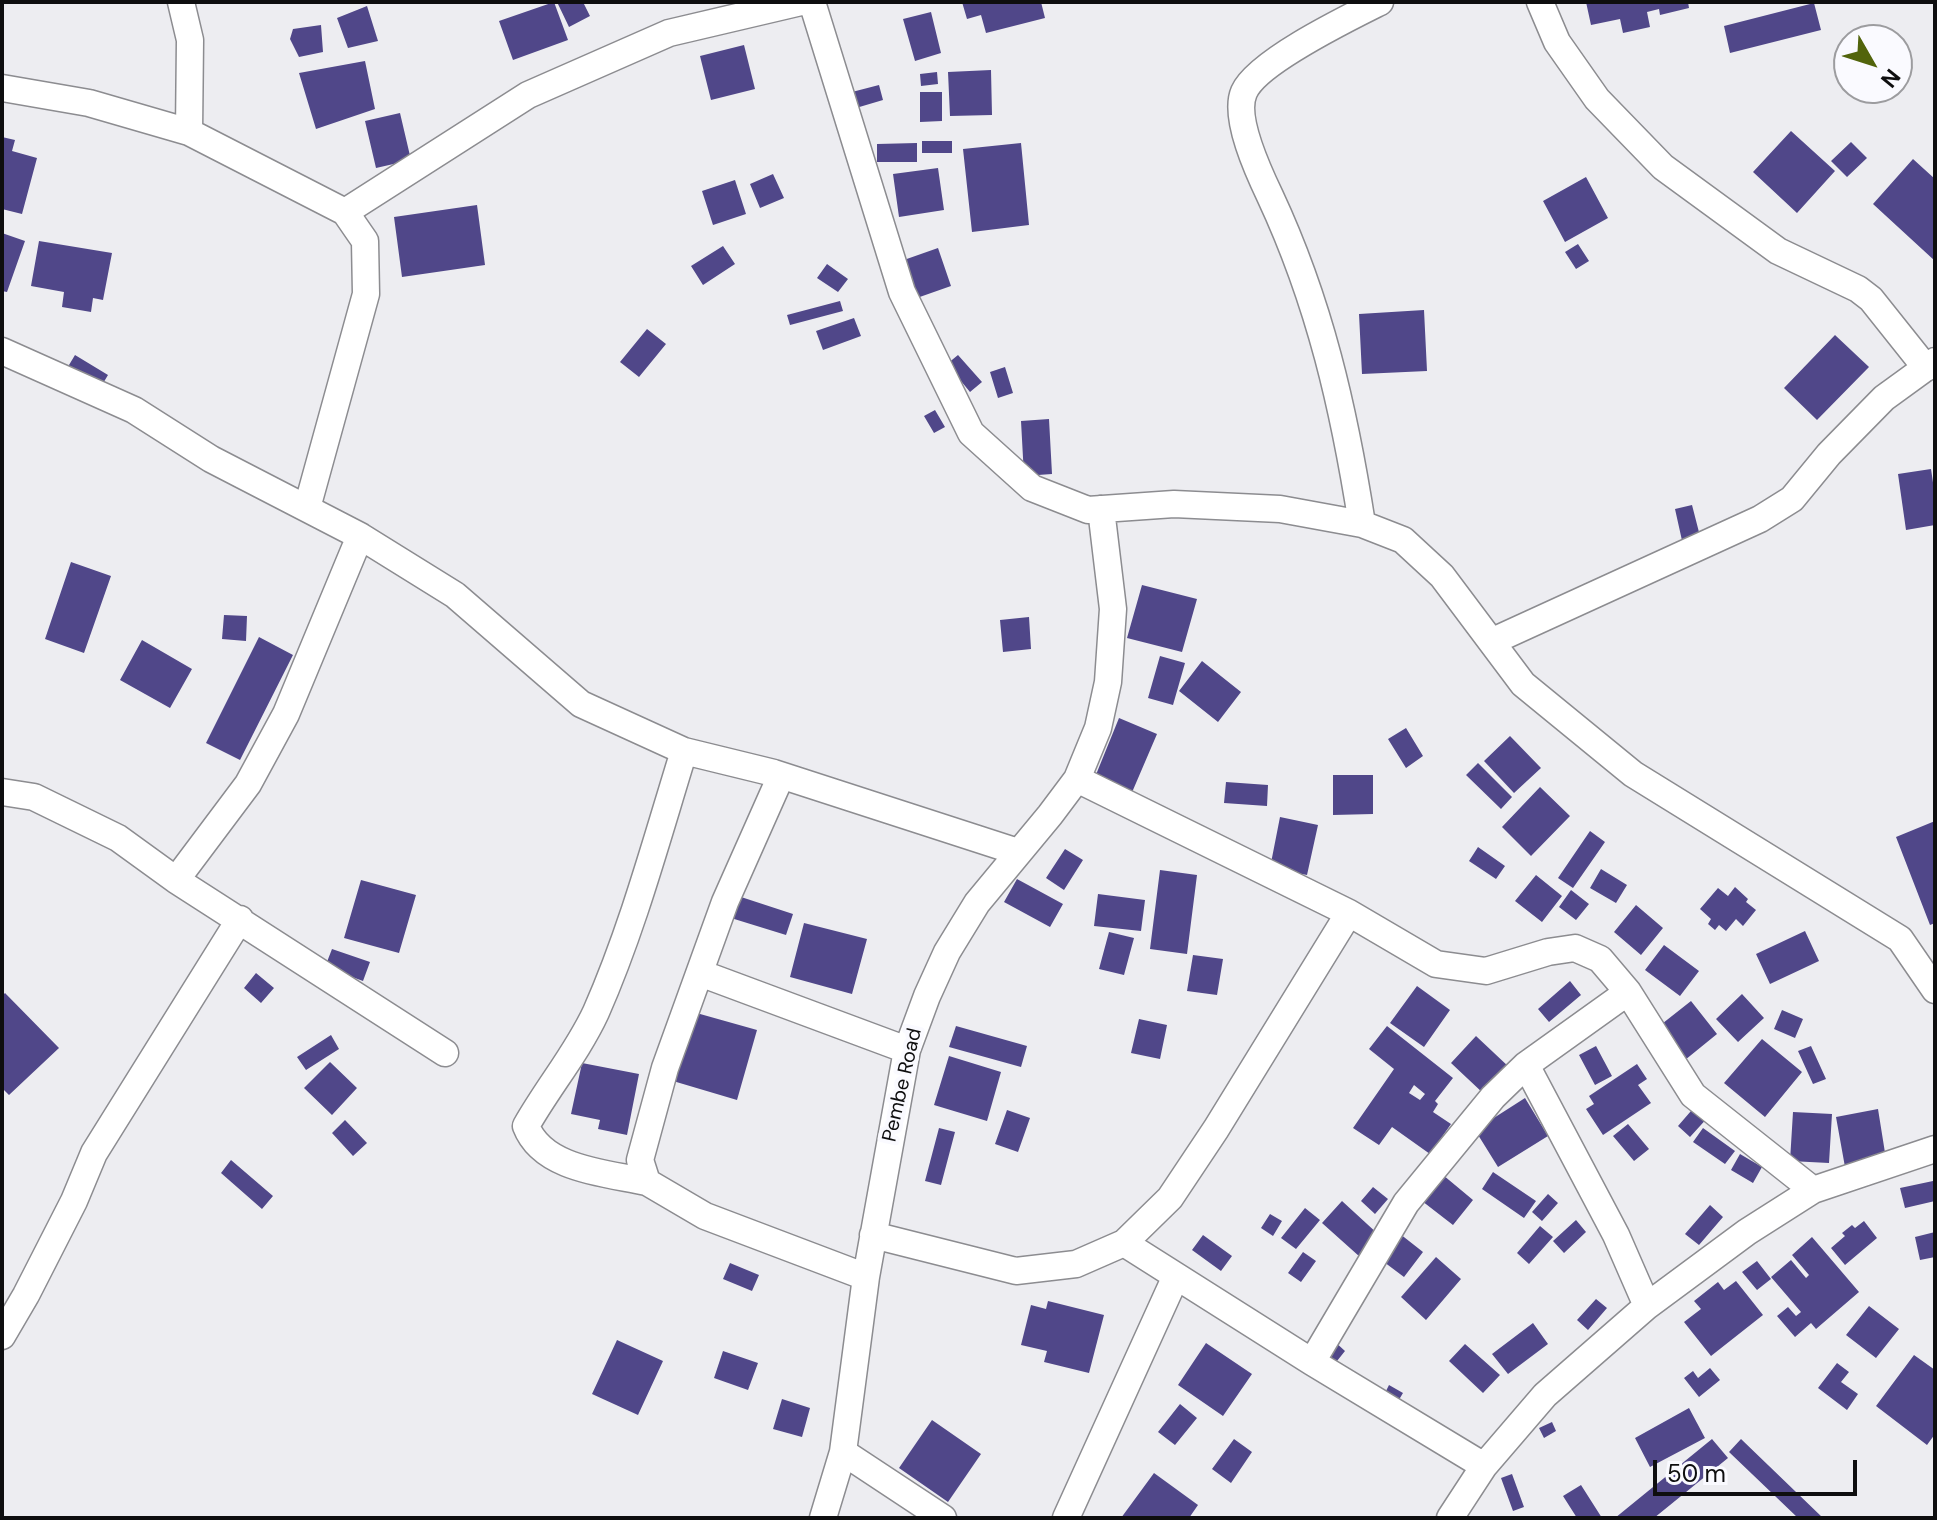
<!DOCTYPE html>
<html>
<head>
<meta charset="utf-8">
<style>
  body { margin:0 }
  #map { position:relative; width:1937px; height:1520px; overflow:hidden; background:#ededf1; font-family:"DM Sans",sans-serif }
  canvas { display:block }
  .frame { position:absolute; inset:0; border:4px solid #0e0e0f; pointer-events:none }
  .north { position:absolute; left:1833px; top:24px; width:80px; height:80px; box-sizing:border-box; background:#fafaff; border:2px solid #9c9c9f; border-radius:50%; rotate:129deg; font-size:22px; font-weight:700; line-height:32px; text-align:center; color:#0e0e0f }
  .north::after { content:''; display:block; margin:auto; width:28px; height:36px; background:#52640c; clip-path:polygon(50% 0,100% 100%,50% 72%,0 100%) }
  .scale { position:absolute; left:1653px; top:1460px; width:204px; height:36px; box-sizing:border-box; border:4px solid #0e0e0f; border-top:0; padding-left:10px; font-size:24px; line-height:28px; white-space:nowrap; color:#0e0e0f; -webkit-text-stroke:6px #fafaff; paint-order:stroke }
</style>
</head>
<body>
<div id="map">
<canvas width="1937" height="1520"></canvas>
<div class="frame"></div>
<div class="north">N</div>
<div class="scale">50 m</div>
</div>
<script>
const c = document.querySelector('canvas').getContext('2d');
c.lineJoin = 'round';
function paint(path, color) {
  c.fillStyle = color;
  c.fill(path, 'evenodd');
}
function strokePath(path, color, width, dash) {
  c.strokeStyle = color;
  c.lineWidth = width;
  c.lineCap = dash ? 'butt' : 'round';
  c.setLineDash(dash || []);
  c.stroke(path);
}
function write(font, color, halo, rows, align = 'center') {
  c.font = font + ' "DM Sans",sans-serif';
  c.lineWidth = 8;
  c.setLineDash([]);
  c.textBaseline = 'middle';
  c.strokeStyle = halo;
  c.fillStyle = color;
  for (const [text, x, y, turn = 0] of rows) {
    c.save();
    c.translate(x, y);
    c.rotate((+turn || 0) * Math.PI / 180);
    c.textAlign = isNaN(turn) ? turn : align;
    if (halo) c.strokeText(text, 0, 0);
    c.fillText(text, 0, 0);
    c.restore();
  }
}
paint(new Path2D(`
  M554,2L568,40L513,60L499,21Z
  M557,2H583L590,16L569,27Z
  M962,2H1041L1045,18L986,33L981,15L967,19Z
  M1586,2H1688L1689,8L1660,15L1659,9L1647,12L1650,27L1623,33L1620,19L1591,25Z
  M1814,3L1821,30L1730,53L1724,26Z
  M367,6L378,41L348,48L337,18Z
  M931,12L941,53L915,61L903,19Z
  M321,25L323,52L299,57L290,39L293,29Z
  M744,45L755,89L711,100L700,56Z
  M365,61L375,109L316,129L299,73Z
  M991,70L992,115L950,116L948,72Z
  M937,72L938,84L921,86L920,74Z
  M879,85L883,100L856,108L852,92Z
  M920,92H942V121L920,122Z
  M400,113L411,160L376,168L365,121Z
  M1791,131L1835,171L1797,213L1753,172Z
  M2,137L15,140L12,151L37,158L22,214L2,209Z
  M922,141H952V153H922Z
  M1851,142L1867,158L1847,177L1831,161Z
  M917,143V162H877V144Z
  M1021,143L1029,225L972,232L963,149Z
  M1913,159L1935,179V261L1873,204Z
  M938,168L944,210L899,217L893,174Z
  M773,174L784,198L760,208L750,184Z
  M1586,177L1608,218L1565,242L1543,201Z
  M735,180L746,214L713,225L702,191Z
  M477,205L485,265L402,277L394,217Z
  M2,233L25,241L7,292L2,291Z
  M39,241L112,253L103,300L93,298L91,312L62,307L64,292L31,286Z
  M1578,244L1589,261L1576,269L1565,252Z
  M723,246L735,264L703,285L691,266Z
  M938,248L951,286L914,299L901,261Z
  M827,264L848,279L838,292L817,278Z
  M840,301L843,311L790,325L787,315Z
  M1424,310L1427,371L1362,374L1359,314Z
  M854,318L861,336L823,350L816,331Z
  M647,329L666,344L639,377L620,362Z
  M1835,335L1869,367L1817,420L1784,388Z
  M75,355L108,375L99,390L66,370Z
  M958,355L982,382L970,392L947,364Z
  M1005,367L1013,393L998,398L990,372Z
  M935,410L945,427L934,433L924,416Z
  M1049,419L1052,474L1024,476L1021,421Z
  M1931,469L1935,496V525L1906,530L1898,474Z
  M1692,505L1701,540L1683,545L1675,509Z
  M71,562L111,576L84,653L45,639Z
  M1142,585L1197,599L1182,652L1127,638Z
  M224,615L247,616L246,641L222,639Z
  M1029,617L1031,649L1003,652L1000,620Z
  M259,637L293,655L240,760L206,743Z
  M142,640L192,669L170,708L120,680Z
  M1160,656L1185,663L1173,705L1148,698Z
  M1202,661L1241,692L1218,722L1179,691Z
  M1119,718L1157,734L1130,797L1093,782Z
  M1406,728L1423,756L1406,768L1388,739Z
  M1510,736L1541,768L1514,793L1484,761Z
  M1478,763L1512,797L1501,809L1466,775Z
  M1333,775H1373V814L1333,815Z
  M1226,782L1268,785L1267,806L1224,803Z
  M1540,787L1570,816L1531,856L1502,827Z
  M1280,817L1318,825L1307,875L1270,868Z
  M1935,821V923L1930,925L1896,837Z
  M1590,831L1605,842L1573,888L1558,878Z
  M1478,847L1505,866L1496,879L1469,861Z
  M1065,849L1083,860L1064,890L1046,878Z
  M1601,869L1627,885L1616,903L1590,888Z
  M1160,870L1197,875L1187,954L1150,949Z
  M1536,875L1562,896L1542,922L1515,901Z
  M1017,879L1063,904L1050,927L1004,902Z
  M361,880L416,895L399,953L344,938Z
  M1735,887L1748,899L1746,902L1756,910L1743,926L1736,919L1726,931L1719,925L1715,930L1708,924L1711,919L1700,909L1718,888L1728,896Z
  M1571,890L1589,904L1576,920L1559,907Z
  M1098,894L1145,900L1141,931L1094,926Z
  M738,896L793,914L786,935L731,918Z
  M1636,905L1663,928L1641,955L1614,932Z
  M804,923L867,939L852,994L790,977Z
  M1805,931L1819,961L1770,984L1756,954Z
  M1109,932L1134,938L1124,975L1099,969Z
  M1664,945L1699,971L1680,996L1645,970Z
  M332,949L370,962L363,981L325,967Z
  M1193,955L1223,959L1217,995L1187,991Z
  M256,973L274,988L261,1003L244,988Z
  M1570,981L1581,995L1549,1022L1538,1009Z
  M1417,986L1450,1010L1424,1047L1390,1023Z
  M5,993L59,1048L9,1095L2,1088V996Z
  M1742,994L1764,1018L1738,1042L1716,1019Z
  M1691,1001L1717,1034L1685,1060L1658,1027Z
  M1782,1010L1803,1019L1795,1038L1774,1029Z
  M693,1012L757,1030L737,1100L673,1081Z
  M1139,1019L1167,1025L1160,1059L1131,1053Z
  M956,1026L1027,1046L1021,1067L949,1047Z
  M1387,1026L1453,1078L1435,1101L1438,1104L1433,1112L1451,1124L1430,1154L1392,1127L1379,1145L1353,1128L1394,1069L1369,1049ZM1414,1085L1425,1094L1420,1100L1409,1093Z
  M331,1035L339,1049L306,1070L297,1057Z
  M1476,1036L1510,1068L1484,1094L1451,1063Z
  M1762,1039L1802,1072L1765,1117L1724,1083Z
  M1596,1046L1612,1076L1595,1085L1579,1055Z
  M1811,1046L1826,1079L1813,1084L1798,1051Z
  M949,1056L1001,1072L987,1121L934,1105Z
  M330,1062L357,1088L332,1115L304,1088Z
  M582,1063L639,1074L627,1135L598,1129L600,1120L571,1114Z
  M1637,1064L1647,1079L1638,1085L1651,1103L1603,1135L1586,1109L1594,1104L1589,1096Z
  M1525,1098L1548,1136L1498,1167L1475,1130Z
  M1697,1104L1710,1115L1690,1137L1678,1126Z
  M1878,1109L1886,1159L1845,1167L1836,1117Z
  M1007,1110L1030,1118L1018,1152L995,1144Z
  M1793,1112L1832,1114L1829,1163L1790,1161Z
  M345,1120L367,1143L353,1156L332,1133Z
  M1628,1124L1649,1149L1634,1161L1613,1136Z
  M939,1128L955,1132L941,1185L925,1181Z
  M1703,1128L1735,1151L1725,1164L1693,1142Z
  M1740,1154L1762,1167L1753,1183L1731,1170Z
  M231,1160L273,1196L262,1209L221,1173Z
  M1493,1172L1536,1201L1524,1218L1482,1189Z
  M1443,1175L1473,1200L1453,1225L1422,1201Z
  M1933,1181L1935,1201L1905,1208L1900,1188Z
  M1373,1187L1388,1199L1375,1214L1361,1201Z
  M1548,1194L1558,1203L1542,1221L1532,1212Z
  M1342,1201L1379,1235L1360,1257L1322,1223Z
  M1710,1205L1723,1217L1699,1245L1685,1234Z
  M1305,1208L1320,1220L1296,1249L1281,1238Z
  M1270,1214L1282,1221L1273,1236L1261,1228Z
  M1576,1220L1586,1232L1564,1253L1553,1241Z
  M1864,1221L1877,1238L1845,1265L1831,1248L1845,1236L1842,1233L1852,1225L1855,1228Z
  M1540,1226L1553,1237L1529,1264L1517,1253Z
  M1395,1230L1423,1252L1404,1277L1376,1256Z
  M1935,1232V1257L1920,1260L1915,1237Z
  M1203,1235L1232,1256L1221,1271L1192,1250Z
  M1812,1237L1859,1292L1816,1329L1811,1323L1795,1337L1777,1316L1788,1307L1796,1316L1801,1312L1771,1277L1791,1260L1806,1278L1809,1275L1792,1255Z
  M1303,1252L1316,1261L1301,1282L1288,1273Z
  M1436,1257L1461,1279L1426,1320L1401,1297Z
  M1757,1261L1771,1279L1757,1290L1742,1272Z
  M730,1263L759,1275L752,1291L723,1279Z
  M1736,1281L1763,1315L1711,1356L1684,1322L1701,1309L1694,1301L1718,1282L1724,1290Z
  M1596,1299L1607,1308L1588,1330L1577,1320Z
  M1048,1301L1104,1315L1089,1373L1044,1362L1047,1351L1021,1345L1031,1305L1046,1309Z
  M1869,1306L1899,1329L1876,1358L1846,1335Z
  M1533,1323L1548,1344L1508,1374L1492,1354Z
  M617,1340L663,1361L638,1415L592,1394Z
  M1334,1341L1345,1351L1333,1366L1321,1356Z
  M1206,1343L1252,1374L1223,1416L1178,1385Z
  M1465,1344L1500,1375L1483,1393L1449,1361Z
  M723,1351L758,1363L748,1390L714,1378Z
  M1914,1355L1935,1370V1434L1927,1445L1876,1406Z
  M1837,1363L1849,1372L1841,1382L1858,1394L1847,1410L1818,1388Z
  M1710,1368L1720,1380L1699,1397L1684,1378L1693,1371L1698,1378Z
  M1389,1385L1403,1393L1394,1408L1381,1401Z
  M782,1399L810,1408L802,1437L773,1429Z
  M1180,1404L1197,1418L1175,1445L1158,1432Z
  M1689,1408L1705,1438L1650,1467L1635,1438Z
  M932,1420L981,1454L948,1502L899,1468Z
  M1552,1422L1556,1431L1544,1438L1539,1428Z
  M1234,1439L1252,1452L1231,1483L1212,1469Z
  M1712,1439L1728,1458L1654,1518H1615Z
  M1741,1439L1823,1518H1798L1729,1452Z
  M1154,1473L1198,1505L1189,1518H1121Z
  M1512,1474L1524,1507L1513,1511L1501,1478Z
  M1581,1485L1602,1518H1577L1563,1496Z`), '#504789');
const minor = new Path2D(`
  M181,2L190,40L189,132
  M812,2L902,292L971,433L1032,488L1088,510L1174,504L1280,509L1362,524L1403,540L1442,576L1523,684L1633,774L1900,939L1935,990
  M1540,2L1557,42L1597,99L1663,167L1778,251L1858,289L1871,299L1926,368
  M2,88L89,103L189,132L345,212L365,241L366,294L307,508
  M345,212L528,95L669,33L801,2
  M2,351L134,410L211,459L360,536L455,595L581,704L684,751L774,773L1018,852
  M1362,524C1344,409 1320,303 1270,196C1259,173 1233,117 1244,92C1257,62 1348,18 1380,2
  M1493,641L1760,519L1792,499L1829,454L1884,398L1935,361
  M781,776L725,902L665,1068L640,1160L647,1182L705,1216L866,1277
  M1077,779L1349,913L1436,964L1486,971L1548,952L1575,948L1600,959L1628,992L1693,1095L1813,1190
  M2,792L34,797L118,838L176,880L445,1053
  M176,880L248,784L286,714L360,536
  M700,973L907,1050
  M1526,1065L1616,1235L1647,1306
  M647,1182C607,1173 543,1170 526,1126C548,1087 577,1053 596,1012C633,928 657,838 684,751
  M873,1235L1016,1271L1076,1264L1124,1243L1170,1198L1216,1129L1349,913
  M1124,1243L1312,1362L1484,1466
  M2,1336L26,1295L74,1201L94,1153L240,919
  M1312,1362L1406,1203L1493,1097L1526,1065L1628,992
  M843,1452L943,1518
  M823,1518L843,1452L866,1277L907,1050L927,996L947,952L977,903L1050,815L1077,779L1098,728L1108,682L1113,609L1101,509
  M1066,1518L1176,1276
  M1450,1518L1484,1466L1545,1395L1647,1306L1747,1232L1813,1190L1935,1149`);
strokePath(minor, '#8c8c90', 29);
strokePath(minor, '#fff', 26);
write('20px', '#0e0e0f', '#fafaff', [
  ["Pembe Road",903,1085,-77]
]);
</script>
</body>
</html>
